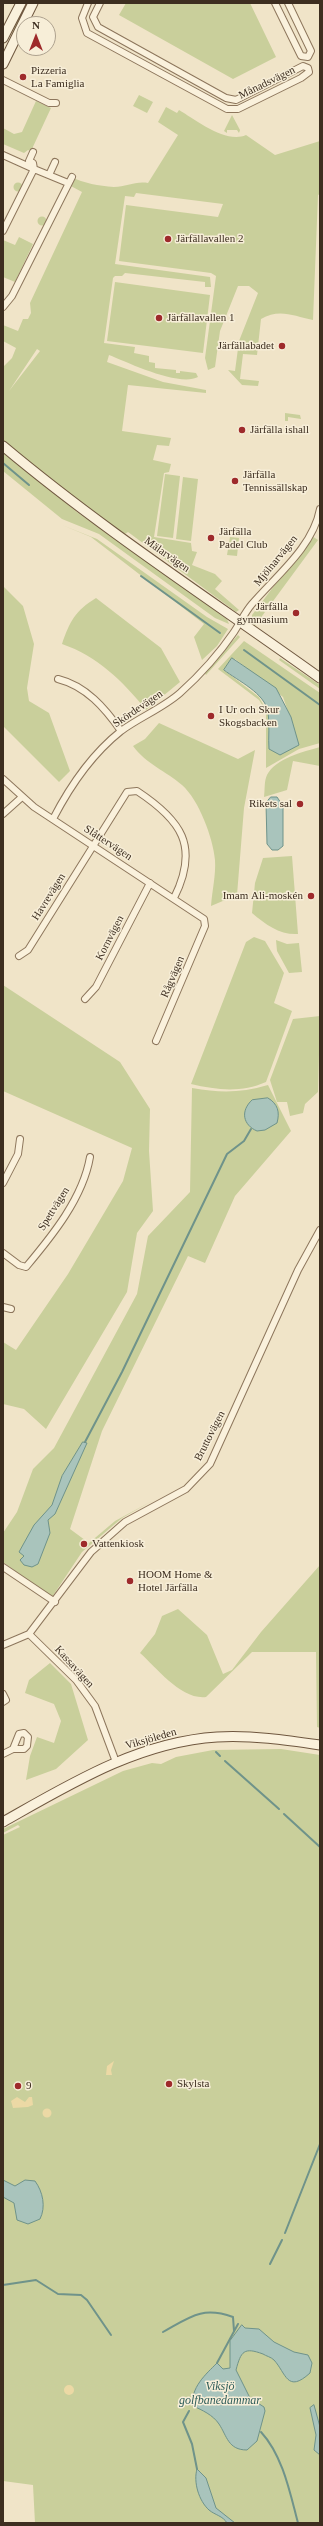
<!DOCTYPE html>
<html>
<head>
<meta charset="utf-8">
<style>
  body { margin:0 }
  #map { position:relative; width:323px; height:2526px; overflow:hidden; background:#f0e4c8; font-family:"Times New Roman",serif }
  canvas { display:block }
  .frame { position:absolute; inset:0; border:4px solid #3d2e20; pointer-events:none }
  .north { position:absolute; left:16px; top:16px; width:40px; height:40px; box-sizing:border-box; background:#f7eed8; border:1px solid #ada18e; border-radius:50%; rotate:0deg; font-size:11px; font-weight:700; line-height:16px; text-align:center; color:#3d2e20 }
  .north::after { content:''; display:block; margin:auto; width:14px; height:18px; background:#9e2a2b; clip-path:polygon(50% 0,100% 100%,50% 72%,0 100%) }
</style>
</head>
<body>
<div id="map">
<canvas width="323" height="2526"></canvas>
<div class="frame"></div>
<div class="north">N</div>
</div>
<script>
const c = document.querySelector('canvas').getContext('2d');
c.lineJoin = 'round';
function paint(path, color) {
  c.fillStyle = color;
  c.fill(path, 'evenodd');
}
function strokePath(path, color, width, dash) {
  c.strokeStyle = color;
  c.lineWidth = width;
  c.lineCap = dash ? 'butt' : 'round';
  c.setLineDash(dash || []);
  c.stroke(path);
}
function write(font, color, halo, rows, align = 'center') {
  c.font = font + ' "Times New Roman",serif';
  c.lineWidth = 3;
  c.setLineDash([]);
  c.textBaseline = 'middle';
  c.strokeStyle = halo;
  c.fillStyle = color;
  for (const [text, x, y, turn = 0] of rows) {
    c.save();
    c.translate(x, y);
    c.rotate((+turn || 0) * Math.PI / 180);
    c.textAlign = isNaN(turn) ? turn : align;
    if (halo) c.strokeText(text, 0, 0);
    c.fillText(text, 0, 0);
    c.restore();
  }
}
paint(new Path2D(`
  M25,3H29L3,54Z
  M126,3H250L276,57L233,79L119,15Z
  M139,95L153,102L147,113L133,106Z
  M36,101L51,108L31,151L28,150L24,153L3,144V128L14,134L22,132Z
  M166,107L177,113L179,110C196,120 226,144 246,135L275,155L320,141V194L318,195L313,320C294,316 279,308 261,319L257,355L243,354L240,379L259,381L258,386L242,385L228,370L235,371L239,341L258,293L249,286H238L220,331L215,367L208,370L205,358L216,276L211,273L119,261L126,205L218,217L223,204L136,193L134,197L125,196L115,264L210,277L211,287H205V282L125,273L122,276H115L113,278L104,343L135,347L134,353L149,356V362L155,363V368L176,370V373H180V371L196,373L198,377C179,387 129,363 109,355L107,362L163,382L206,390V393L128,385L122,431L171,438L169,446L157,445L153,460L171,464L169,472L164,473L154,537L191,543L192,551L197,552L192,565L215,574L222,581L215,589L239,610L236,612L128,532L125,534L114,529L3,441V367L12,358L16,348L3,341V325L18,331L23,319H28L31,313L30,303L82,192L69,185L70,177C85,183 98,186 114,187C126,187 135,181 148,183L178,135L158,122ZM37,349L40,351L9,391Z
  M232,115L240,130L239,133L237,130H227V133L224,131Z
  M13.5 187a4.5 4.5 0 1 1 9 0a4.5 4.5 0 1 1-9 0Z
  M37.5 221a4.5 4.5 0 1 1 9 0a4.5 4.5 0 1 1-9 0Z
  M19,237L33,244L15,282L3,277V240L15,245Z
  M115,282L210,295L203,353L107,341Z
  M285,413L300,415L301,419L288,417V421H285Z
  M3,451L77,512L227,619L229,624L215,618L99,534L62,519L3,471Z
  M165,474L180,476L173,538L157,536Z
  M183,477L198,479L191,541L176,539Z
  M62,525L97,539L207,617L228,629L217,646L202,660L194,637L204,624L91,537Z
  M312,536L318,540L254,627L252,625V615Z
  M230,537L239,538L237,556L227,555Z
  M3,586L23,606L34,644L27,688L29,701L49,713L70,771L59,782L3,726Z
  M96,598L161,648L180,682L146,710C123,681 97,656 62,644C70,621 75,611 96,598Z
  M238,635L240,637L206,675L204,672Z
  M244,641L320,693V743L299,749L266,768V711L259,700L218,669ZM235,659L283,697L295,732L268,713L259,697L224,670Z
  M280,658L320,685V689L279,660Z
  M159,723L238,759L255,750L244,808L237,895L211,906C212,891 216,875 215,860C213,838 199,800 182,785C166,771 146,764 133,746L145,739Z
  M320,747V766L293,761L287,790L264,797C265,790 264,781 267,775C276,758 303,752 320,747Z
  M292,856L298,934C280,935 266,925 252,913L255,883L263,858Z
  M254,937L265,941L284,973L274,1003L292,1011L266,1082C241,1093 217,1090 191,1084L246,942Z
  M276,940L287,944L299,943L302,972L289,973L277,951Z
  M3,985L120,1062L150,1109L149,1151L153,1211L137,1233L127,1292L46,1429L24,1409L3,1404V1342L16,1350L68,1274L123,1181L132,1148L3,1091Z
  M320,1016L318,1092L305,1104L303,1113L290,1116L287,1102H277L270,1080L293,1019Z
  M268,1085L291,1131L235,1196L205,1263L188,1256L102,1431L70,1529L89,1543L115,1521L152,1501L122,1518L82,1552L52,1597L3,1562V1533L17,1512L33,1469L54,1448L137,1294L148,1236L190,1192L192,1088C221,1093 240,1093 268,1085Z
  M320,1565V1728L317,1727L316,1652H252L206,1697C181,1700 157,1668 140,1653L155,1634L162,1616L178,1609L207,1635L223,1674L232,1670L261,1632Z
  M50,1663L71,1684L88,1740L56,1769L26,1780L30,1756L37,1737L54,1743L61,1721L54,1704L25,1693L29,1680Z
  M281,1749L320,1755V2523H35L33,2485L3,2481V1835L20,1827L18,1825L3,1833V1829L123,1771L152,1763L161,1764L176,1757L213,1750Z`), '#c9cf9b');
paint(new Path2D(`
  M114,2061L111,2070L112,2075H106L107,2066Z
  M17,2097L25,2102L29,2097H32L33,2105L28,2107L13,2108L11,2101Z
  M42.5 2113a4.5 4.5 0 1 1 9 0a4.5 4.5 0 1 1-9 0Z
  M64 2390a5 5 0 1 1 10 0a5 5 0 1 1-10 0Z`), '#ecd9a5');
const water = new Path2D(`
  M232,658L276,688L291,717L299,745L280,755L269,749C268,738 270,724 268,712C265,693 238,681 224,670Z
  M271,797H277L283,806V846L278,850H272L267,844L266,803Z
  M268,1098C278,1104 280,1112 277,1123L265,1130L257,1131C243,1125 240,1111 252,1100Z
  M83,1442L87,1443L55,1514L48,1520L50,1533L38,1564L32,1567L24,1565L20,1560L24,1556L19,1552L34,1525L52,1505L62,1476Z
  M3,2180L15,2186L25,2180L35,2181C43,2192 46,2207 40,2219L28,2224L17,2220L14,2203L3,2197Z
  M242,2325L245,2328L259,2329L274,2342L294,2352L308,2355L312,2363L310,2373C287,2394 286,2373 274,2360C271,2357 266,2356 263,2354C244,2347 241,2351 236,2370L250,2398L264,2407L265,2411L257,2441L247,2450C228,2450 227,2436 219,2424C213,2415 202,2410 193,2406C190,2388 206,2374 217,2363L223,2369L230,2368V2341Z
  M314,2405L320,2427V2455L314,2450L316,2435L310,2408Z
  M197,2469L206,2478L216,2508L235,2523H227C223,2516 215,2515 209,2510C199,2501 193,2482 197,2469Z`);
paint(water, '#a9c4bc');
strokePath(water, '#6f938a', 1);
strokePath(new Path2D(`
  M3,463L29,485
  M141,576L220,633
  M244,650L320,705
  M85,1442L122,1372L227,1154L244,1141L251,1129
  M216,1752L220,1756
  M225,1761L279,1809
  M284,1814L320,1847
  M285,2233L320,2144
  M270,2264L282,2240
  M3,2285L36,2280L58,2294L81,2295L87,2300L111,2335
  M163,2332C190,2317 202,2306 233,2317L234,2331
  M217,2363L238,2324
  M189,2411L183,2422L192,2444L197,2469
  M261,2432C283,2456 290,2493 298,2523`), '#6f938a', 2);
const street = new Path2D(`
  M88,3L82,18L87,33L227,109H238L301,78L309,72L308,68L303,66L236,100L226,98L98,27L93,17L100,3
  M275,3L301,56L308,57L311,51L288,3
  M3,80L49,103H56
  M3,155L34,169L33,163L29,161L33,152
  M49,175L55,162
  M3,231L34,169L68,183
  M3,307L12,296L72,177
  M58,679C86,686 105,708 121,731
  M3,779L34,807L204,919L205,926L156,1041
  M3,814L22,797
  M53,819C70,786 92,754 121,731C140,717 163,708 180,693C200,675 219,654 234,632C240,623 245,612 252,604C276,576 313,547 320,509
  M19,956L28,950L127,792L137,791C181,820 200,846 174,898
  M85,999L96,987L150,883
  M3,1183L18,1154L20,1139
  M3,1253L19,1265L26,1267C52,1236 83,1198 90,1157
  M3,1307L11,1309
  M3,1567L55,1602
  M29,1634L76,1680L95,1706L116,1762
  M3,1645L29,1634L91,1552L125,1522L186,1489L210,1464L298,1270L320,1230
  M3,1694L6,1700L3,1702
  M3,1754L13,1749H24L27,1746L28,1737L24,1733L19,1734L13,1749`);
const secondary = new Path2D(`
  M3,38L21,3
  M3,64L33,3
  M3,446C103,530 214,602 320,678
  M3,1822C70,1784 138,1742 217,1737C251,1735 286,1740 320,1745`);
strokePath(street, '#8d765c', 8);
strokePath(secondary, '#6f573f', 11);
strokePath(street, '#faf1dc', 6);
strokePath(secondary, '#faf1dc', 9);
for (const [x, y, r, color] of [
  [23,77,4,"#9e2a2b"],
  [168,239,4,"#9e2a2b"],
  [159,318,4,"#9e2a2b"],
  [282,346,4,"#9e2a2b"],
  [242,430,4,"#9e2a2b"],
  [235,481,4,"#9e2a2b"],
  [211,538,4,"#9e2a2b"],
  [296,613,4,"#9e2a2b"],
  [211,716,4,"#9e2a2b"],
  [300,804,4,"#9e2a2b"],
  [311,896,4,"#9e2a2b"],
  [84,1544,4,"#9e2a2b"],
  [130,1581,4,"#9e2a2b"],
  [169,2084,4,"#9e2a2b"],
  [18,2086,4,"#9e2a2b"]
]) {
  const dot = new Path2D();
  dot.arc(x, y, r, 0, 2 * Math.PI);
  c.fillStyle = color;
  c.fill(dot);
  strokePath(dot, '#f7eed8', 1.5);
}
write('11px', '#3d2e20', '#f7eed8', [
  ["Pizzeria",31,71],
  ["La Famiglia",31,84],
  ["Järfällavallen 2",176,239],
  ["Järfällavallen 1",167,318],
  ["Järfällabadet",274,346,"right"],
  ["Järfälla ishall",250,430],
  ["Järfälla",243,475],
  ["Tennissällskap",243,488],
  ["Järfälla",219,532],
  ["Padel Club",219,545],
  ["Järfälla",288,607,"right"],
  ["gymnasium",288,620,"right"],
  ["I Ur och Skur",219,710],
  ["Skogsbacken",219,723],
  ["Rikets sal",292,804,"right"],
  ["Imam Ali-moskén",303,896,"right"],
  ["Vattenkiosk",92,1544],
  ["HOOM Home &",138,1575],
  ["Hotel Järfälla",138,1588],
  ["Skylsta",177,2084],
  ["9",26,2086]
], 'left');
write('11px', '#3d2e20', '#f7eed8', [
  ["Månadsvägen",267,83,-26],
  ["Mälarvägen",167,555,35],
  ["Mjölnarvägen",276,561,-51],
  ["Skördevägen",138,709,-34],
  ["Slåttervägen",108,843,33],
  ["Havrevägen",49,897,-58],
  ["Kornvägen",110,938,-63],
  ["Rågvägen",173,977,-67],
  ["Spettvägen",54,1209,-58],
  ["Bruttovägen",210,1436,-63],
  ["Kassavägen",74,1667,48],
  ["Viksjöleden",151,1739,-16]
]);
write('italic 12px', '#2f5d5a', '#f7eed8', [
  ["Viksjö",220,2387],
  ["golfbanedammar",220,2401]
]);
</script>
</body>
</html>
